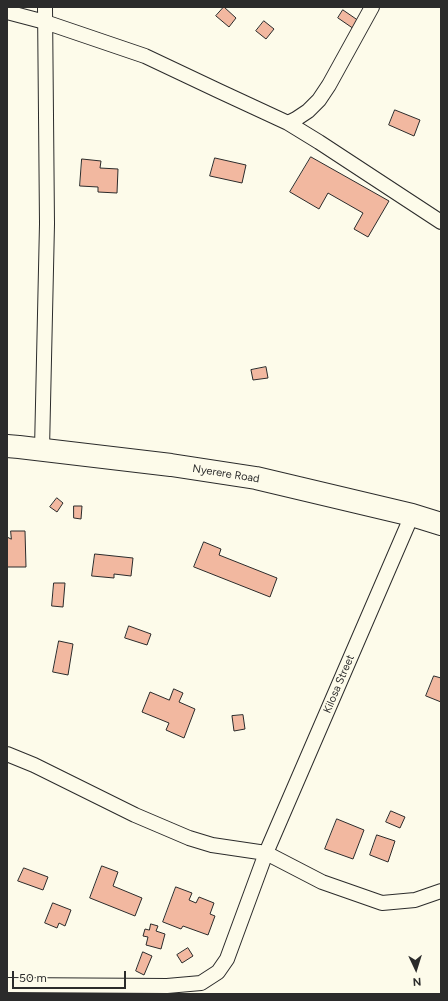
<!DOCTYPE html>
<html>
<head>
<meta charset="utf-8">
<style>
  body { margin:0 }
  #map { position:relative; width:448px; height:1001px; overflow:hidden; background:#fdfbea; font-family:Figtree,sans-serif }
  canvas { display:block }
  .frame { position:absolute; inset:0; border:8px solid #2b2b2b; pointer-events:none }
  .north { position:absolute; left:396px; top:949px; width:40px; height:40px; -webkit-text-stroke:3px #fdfbea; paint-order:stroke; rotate:176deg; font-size:11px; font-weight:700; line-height:16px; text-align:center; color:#2b2b2b }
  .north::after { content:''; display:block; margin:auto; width:14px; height:18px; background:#2b2b2b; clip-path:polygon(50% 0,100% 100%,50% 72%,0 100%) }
  .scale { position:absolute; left:12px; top:971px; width:114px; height:18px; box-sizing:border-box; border:2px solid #2b2b2b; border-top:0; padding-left:5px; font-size:12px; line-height:14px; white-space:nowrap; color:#2b2b2b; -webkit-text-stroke:3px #fdfbea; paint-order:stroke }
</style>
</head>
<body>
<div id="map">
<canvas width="448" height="1001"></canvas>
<div class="frame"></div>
<div class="north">N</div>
<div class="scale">50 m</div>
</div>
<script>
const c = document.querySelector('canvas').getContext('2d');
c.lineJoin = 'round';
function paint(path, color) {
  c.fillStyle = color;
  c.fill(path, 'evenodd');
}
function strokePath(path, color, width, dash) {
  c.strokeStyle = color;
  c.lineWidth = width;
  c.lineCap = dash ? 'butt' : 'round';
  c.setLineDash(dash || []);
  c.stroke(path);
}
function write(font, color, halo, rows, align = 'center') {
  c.font = font + ' Figtree,sans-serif';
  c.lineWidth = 3;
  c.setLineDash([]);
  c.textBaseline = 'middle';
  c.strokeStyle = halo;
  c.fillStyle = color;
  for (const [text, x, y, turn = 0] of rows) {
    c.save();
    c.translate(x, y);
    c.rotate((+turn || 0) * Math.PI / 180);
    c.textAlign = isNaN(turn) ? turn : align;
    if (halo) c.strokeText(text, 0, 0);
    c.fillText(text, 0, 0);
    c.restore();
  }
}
const building = new Path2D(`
  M224,7L236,18L229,27L216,16Z
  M343,10L359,21L354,29L338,18Z
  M264,21L274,29L266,39L256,31Z
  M395,110L420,120L414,136L389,125Z
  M311,157L389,201L368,237L354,229L363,213L328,193L319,209L290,192Z
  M215,158L246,165L242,183L210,176Z
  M82,159L101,161L100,168L118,169L117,193L98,192V187L80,186Z
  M266,367L268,378L253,380L251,370Z
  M57,498L63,503L57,512L50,507Z
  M74,506H82L81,519L74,518Z
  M11,531H25L26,567H7V537L11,539Z
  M204,542L221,549L219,555L277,578L270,597L194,567Z
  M95,554L133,558L131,576L114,574V578L92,576Z
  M54,583H65L63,607L52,606Z
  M129,626L151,634L147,645L125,638Z
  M59,641L73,644L68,675L53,672Z
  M434,676L441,678V702L426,696Z
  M174,689L183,693L179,702L195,709L184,738L166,730L169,723L142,712L150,692L169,700Z
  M243,715L245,729L234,731L232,716Z
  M391,811L405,817L400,828L386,822Z
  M337,819L364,830L353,859L325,849Z
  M377,835L395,841L388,862L370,855Z
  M102,866L118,872L113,886L142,898L135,916L90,898Z
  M24,868L48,877L43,890L18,881Z
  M176,887L192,893L189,900L196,903L199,897L214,903L210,914L215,916L208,935L183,926L181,929L163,922Z
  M53,903L71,910L65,926L59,923L57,928L45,923Z
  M151,924L158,926L156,931L165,934L161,949L146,945L148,937L143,936L145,929L149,930Z
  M188,948L193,956L182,963L177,955Z
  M143,952L152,956L144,975L136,971Z`);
paint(building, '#f2b8a0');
strokePath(building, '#2b2b2b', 1);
const street = new Path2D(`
  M7,12L45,22L145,56L219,91L288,123L319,142L441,222
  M288,123L296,119L308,111L319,100L329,85L372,7
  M42,449L47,224L45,7
  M7,754L34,765L135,815L189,838L212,845L266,853L322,882L382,903L415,900L441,891
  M7,985L167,986L201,983L218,972L227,959L266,853L412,515`);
const primary = new Path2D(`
  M7,446L19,447L171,465L256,478L412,515L441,524`);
strokePath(street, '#2b2b2b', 16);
strokePath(primary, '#2b2b2b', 24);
strokePath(street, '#fdfbea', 14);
strokePath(primary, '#fdfbea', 22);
write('11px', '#2b2b2b', '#fdfbea', [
  ["Nyerere Road",226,474,9],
  ["Kilosa Street",339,684,-67]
]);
</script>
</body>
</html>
